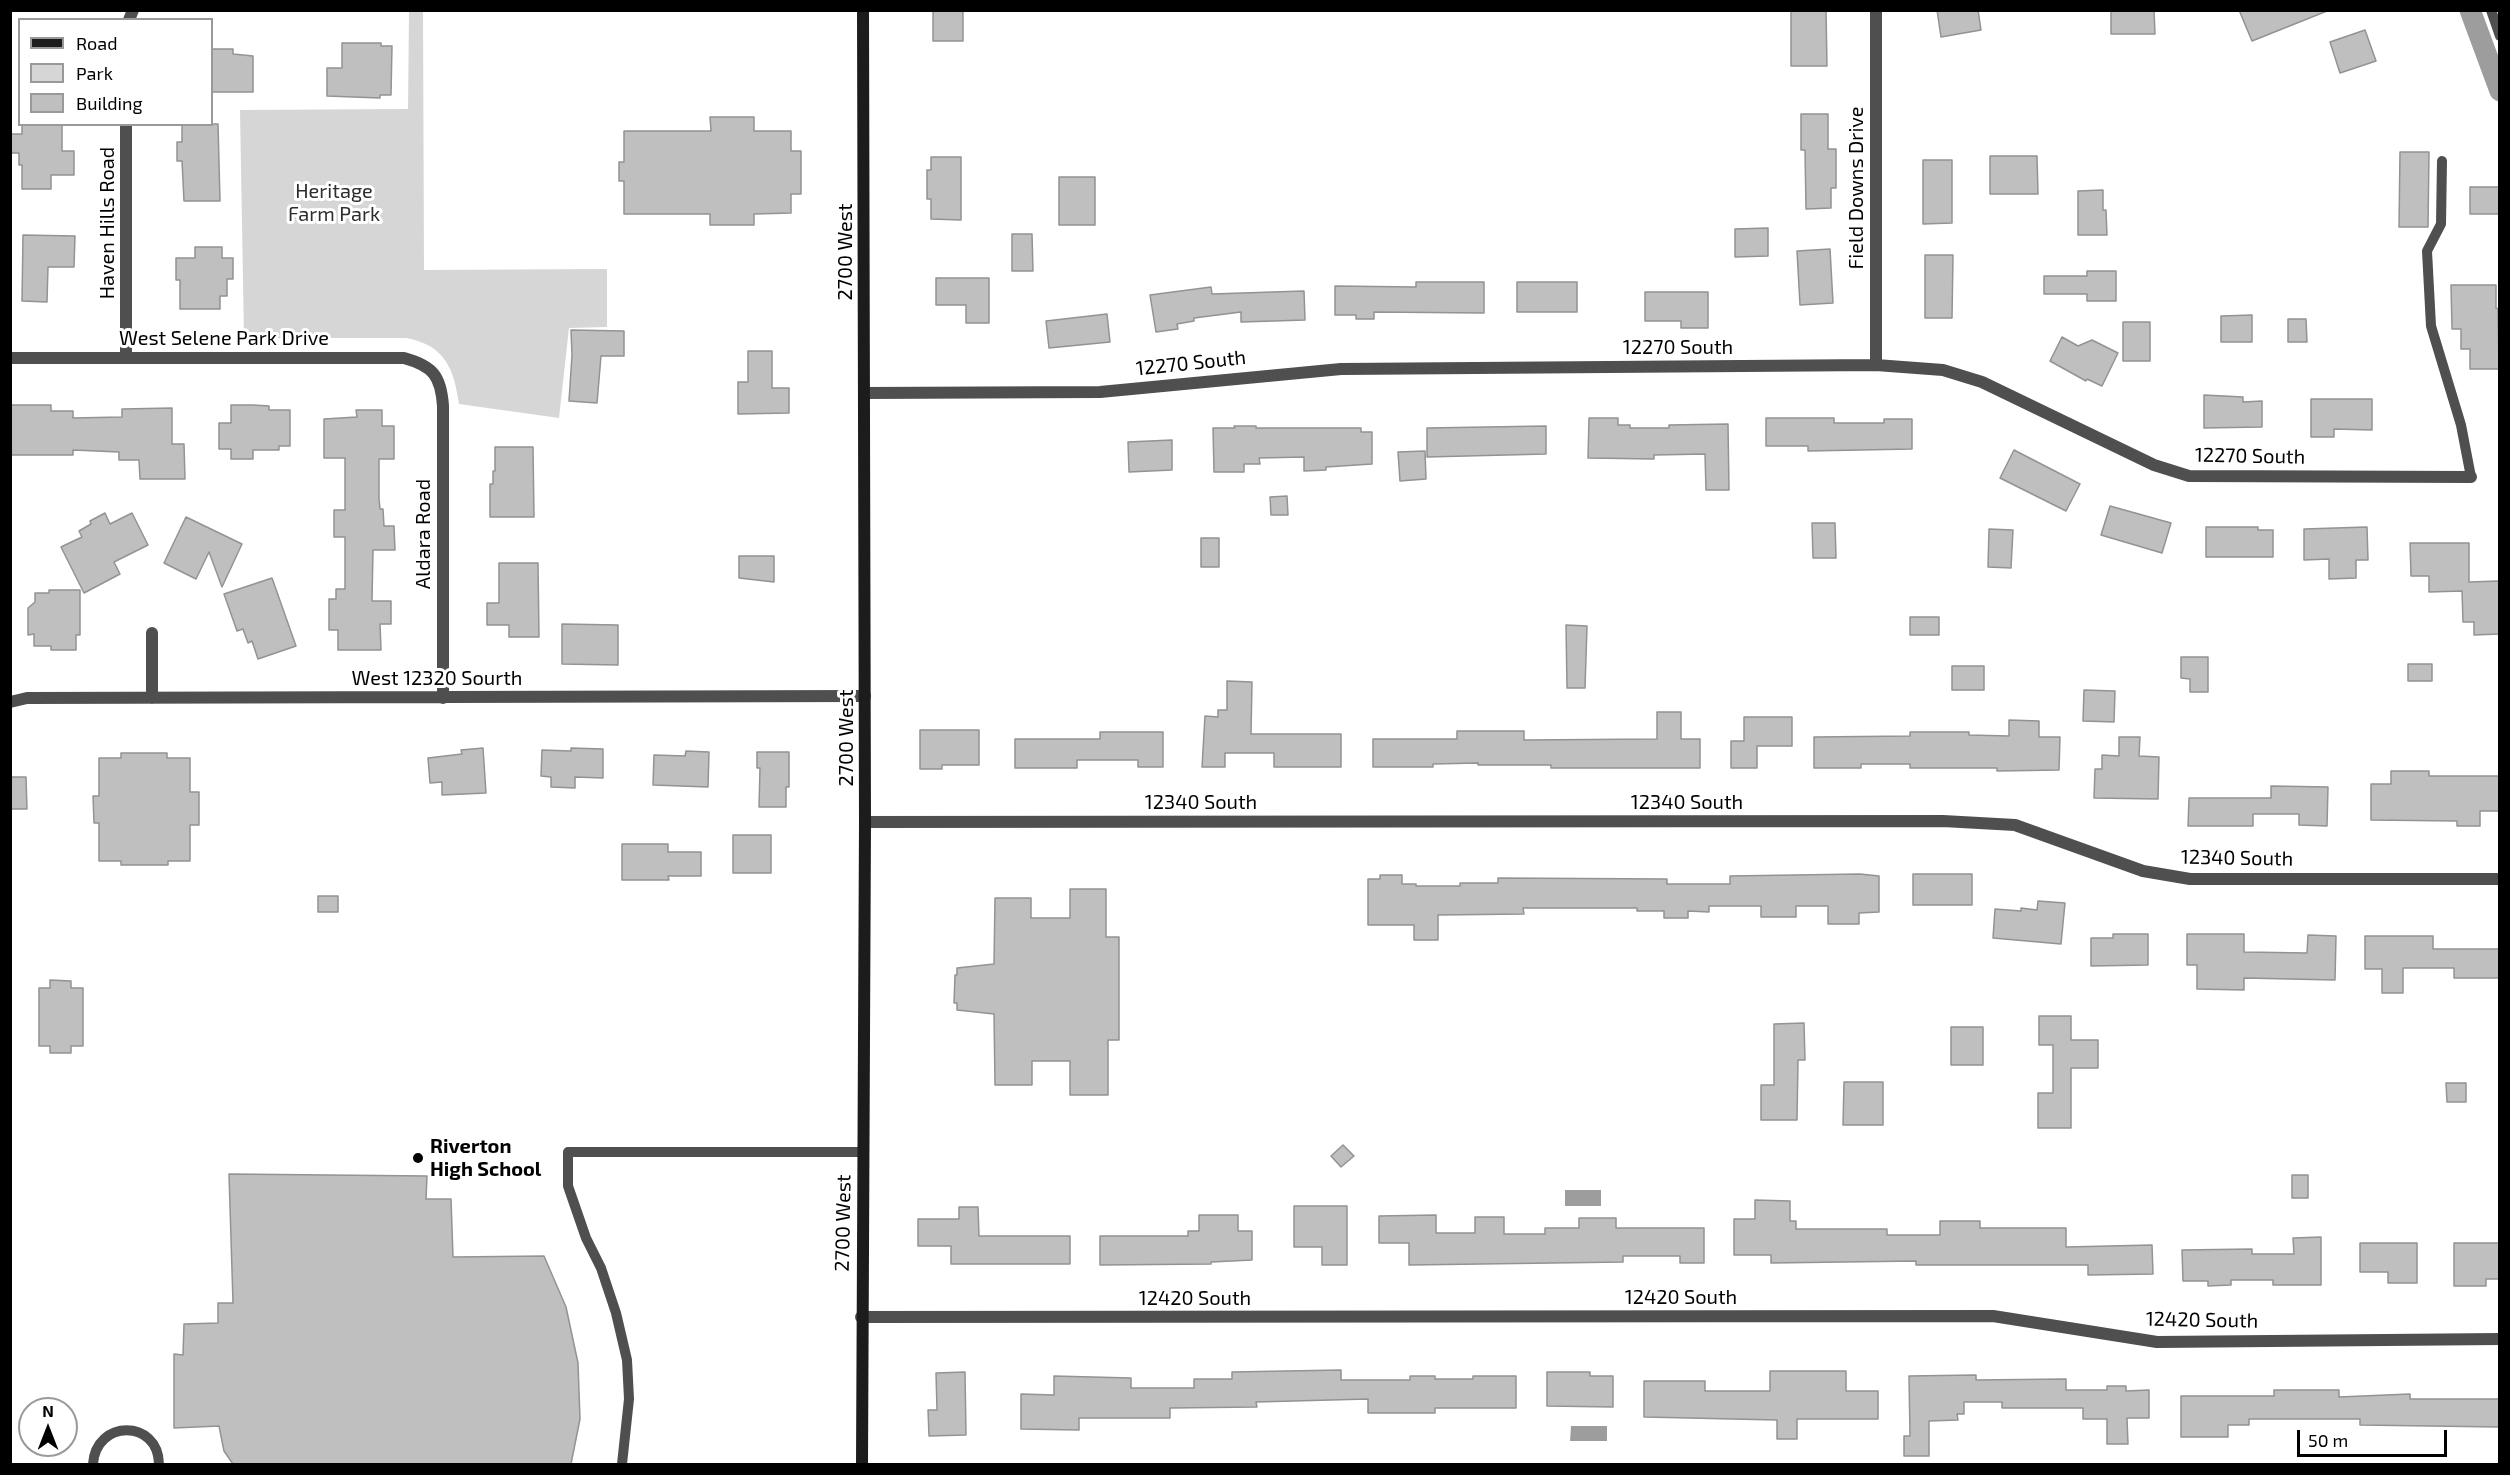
<!DOCTYPE html>
<html>
<head>
<meta charset="utf-8">
<style>
  body { margin:0 }
  #map { position:relative; width:2510px; height:1475px; overflow:hidden; background:#fff; font-family:"Exo 2",sans-serif }
  canvas { display:block }
  .frame { position:absolute; inset:0; border:12px solid #000; pointer-events:none }
  .legend { position:absolute; left:18px; top:18px; width:195px; height:108px; box-sizing:border-box; background:#fff; border:2px solid #999; margin:0; padding:8px 10px; list-style:none; font-size:18px; color:#000 }
  .legend li { display:flex; align-items:center; gap:12px; height:30px }
  .legend b { width:30px; border:2px solid #999 }
  .north { position:absolute; left:18px; top:1397px; width:60px; height:60px; box-sizing:border-box; background:#fff; border:2px solid #999; border-radius:50%; rotate:0deg; font-size:16px; font-weight:700; line-height:24px; text-align:center; color:#000 }
  .north::after { content:''; display:block; margin:auto; width:21px; height:27px; background:#000; clip-path:polygon(50% 0,100% 100%,50% 72%,0 100%) }
  .scale { position:absolute; left:2297px; top:1430px; width:150px; height:27px; box-sizing:border-box; border:3px solid #000; border-top:0; padding-left:8px; font-size:18px; line-height:21px; white-space:nowrap; color:#000; -webkit-text-stroke:4px #fff; paint-order:stroke }
</style>
</head>
<body>
<div id="map">
<canvas width="2510" height="1475"></canvas>
<div class="frame"></div>
<ul class="legend">
<li><b style="height:8px;background:#1c1c1c"></b>Road</li>
<li><b style="height:16px;background:#d6d6d6"></b>Park</li>
<li><b style="height:16px;background:#bfbfbf"></b>Building</li>
</ul>
<div class="north">N</div>
<div class="scale">50 m</div>
</div>
<script>
const c = document.querySelector('canvas').getContext('2d');
c.lineJoin = 'round';
function paint(path, color) {
  c.fillStyle = color;
  c.fill(path, 'evenodd');
}
function strokePath(path, color, width, dash) {
  c.strokeStyle = color;
  c.lineWidth = width;
  c.lineCap = dash ? 'butt' : 'round';
  c.setLineDash(dash || []);
  c.stroke(path);
}
function write(font, color, halo, rows, align = 'center') {
  c.font = font + ' "Exo 2",sans-serif';
  c.lineWidth = 6;
  c.setLineDash([]);
  c.textBaseline = 'middle';
  c.strokeStyle = halo;
  c.fillStyle = color;
  for (const [text, x, y, turn = 0] of rows) {
    c.save();
    c.translate(x, y);
    c.rotate((+turn || 0) * Math.PI / 180);
    c.textAlign = isNaN(turn) ? turn : align;
    if (halo) c.strokeText(text, 0, 0);
    c.fillText(text, 0, 0);
    c.restore();
  }
}
paint(new Path2D(`
  M409,11H423L424,270L607,269V327L569,328L559,418L459,404C454,369 445,345 406,338H244L240,110L408,109Z`), '#d6d6d6');
paint(new Path2D(`
  M1565,1190H1601V1206H1565Z
  M1571,1426H1607V1441H1570Z`), '#9d9d9d');
strokePath(new Path2D(`
  M2470,10L2500,91`), '#9d9d9d', 21);
const building = new Path2D(`
  M933,10H963V41H933Z
  M1791,10H1826L1827,66H1791Z
  M1937,10H1978L1981,30L1941,37Z
  M2111,10H2154L2155,34H2111Z
  M2239,10H2327V11L2252,41Z
  M2365,30L2376,61L2340,73L2330,42Z
  M342,43H381V46H392L391,95H380V98L327,96V68H342Z
  M212,49H233V54L253,56V92H212Z
  M1801,114H1828V149H1836V188H1831V208L1806,209L1805,150H1801Z
  M710,117H754V131H791V151H801V194H791V213L754,214V225H710V214H624V181H619V162H624V131H711Z
  M22,124H62V151H74V175H51V189H22V165H19V153H11V134H22Z
  M182,124H218L220,201H184L182,161H177V142H182Z
  M2400,152H2429L2428,227H2399Z
  M1990,156H2037L2038,194H1990Z
  M931,157H961V220L931,219V199H927V170H931Z
  M1923,160H1952V223L1923,224Z
  M1059,177H1095V225H1059Z
  M2470,187H2499V214H2470Z
  M2103,190V210H2106L2107,235H2078V191Z
  M1768,228V256L1735,257V229Z
  M1012,234H1032L1033,271H1012Z
  M23,235L75,236L74,267H48L47,302L22,301Z
  M195,247H222V258H233V279H227V296H220V309H180V280H176V258H195Z
  M1830,249L1833,303L1800,305L1797,251Z
  M1925,255H1953L1952,318H1925Z
  M2087,271H2116V301H2087V294H2044V276H2087Z
  M936,278H989V323H966V305H936Z
  M1416,282H1484V313L1374,312V319H1356V315H1335V286L1416,287Z
  M1517,282H1577V312H1517Z
  M2451,285H2496V308L2498,309L2499,369H2470V349H2461V329H2452Z
  M1211,287L1212,294L1304,291L1305,320L1241,322V312L1194,318V321L1177,324L1178,329L1156,332L1150,295Z
  M1645,292H1708V328H1681V321H1645Z
  M1107,314L1110,342L1049,348L1046,321Z
  M2252,315V342H2221V316Z
  M2288,319H2306L2307,342H2288Z
  M2123,322H2150V361H2123Z
  M571,330L624,331V356H601L597,403L569,401L572,355Z
  M2062,337L2078,346L2092,340L2118,353L2102,386L2087,379L2086,381L2050,361Z
  M748,351H772V388H789V413L738,414V382H748Z
  M2204,395L2243,397V402L2262,401V427L2204,428Z
  M2311,399H2372V430L2334,429V437H2311Z
  M10,405H51V411H73V418L122,417V409L172,408V444H184L185,479H140L139,460H119V452L73,450V455H10Z
  M231,405H253L269,406V410H290V446H279V450H253V459H231V449H219V423H231Z
  M356,410H382V426H394V459H379V499L380,509H383L384,526H394L395,550H373L372,601H391V624H380L381,650H338V630H329V599H336V589H345V537H334V510H345V458H324V419L357,417Z
  M1589,418H1618V425H1630V428H1669V425L1728,424L1729,490H1706L1705,454L1654,455V459L1588,458Z
  M1766,418H1834V423H1884V419H1912V449L1808,451V446H1766Z
  M1234,426H1256V428H1361V432H1372V464L1326,467V470L1304,471V457L1259,458L1260,464H1244V472H1214L1213,428H1235Z
  M1546,426V454L1427,457V428Z
  M1172,440V470L1129,472L1128,442Z
  M495,447H533L534,517H490V484H493V471H495Z
  M2014,450L2080,484L2066,511L2000,478Z
  M1425,451L1426,479L1400,481L1398,452Z
  M1287,496L1288,515H1271L1270,497Z
  M2110,506L2171,523L2162,553L2101,535Z
  M105,513L110,524L132,513L148,545L114,562L120,574L84,593L61,547L82,537L79,531L91,524L90,521Z
  M186,517L242,544L222,587L209,552L196,579L164,563Z
  M1812,523H1835L1836,558H1813Z
  M2206,527H2258V530H2273V557H2206Z
  M2367,527L2368,560H2356V578L2329,579V559L2304,560V529Z
  M1989,529L2013,530L2011,568L1988,567Z
  M1201,538H1219V567H1201Z
  M2410,543H2469V582L2499,581V634L2474,635V622H2463L2462,591L2429,592V576H2411Z
  M739,556H774V582L739,578Z
  M499,563H538L539,637H509V625H487V603H499Z
  M272,578L296,646L258,659L252,641L248,643L243,629L237,631L224,594Z
  M49,590H80V635H76V650H51V646H34V634L28,635V608L35,602V593H49Z
  M1910,617H1939V635H1910Z
  M562,624L618,625V665L562,664Z
  M1566,625L1587,626L1585,688H1567Z
  M2181,657H2208V692H2190V679L2181,678Z
  M2408,664H2432V681H2408Z
  M1952,666H1984V690H1952Z
  M1227,681L1252,682L1251,734H1341V767H1274V753H1225V767H1202L1205,716L1218,717V710H1227Z
  M2084,690L2115,691L2114,722L2083,721Z
  M1657,712H1681V739H1700V768H1551V765H1478V763L1433,764V767H1373V739H1457V731H1524V740L1657,739Z
  M1744,717H1792V746H1757V768H1731V741H1744Z
  M2009,720L2039,721V737H2060L2059,770L1997,771V768H1910V764H1861V768H1814V737L1910,736V732H1969V735L2009,736Z
  M920,730H979V765H942V769H920Z
  M1100,732H1163V767H1138V760H1077V768H1015V739H1100Z
  M2119,737H2140L2139,756L2159,757L2158,799L2094,798L2095,769H2102V755L2119,756Z
  M483,748L486,793L442,795V782L430,783L428,758L462,754L461,750Z
  M571,748L603,749V778L575,777V788L551,787V777L541,776L542,750L571,751Z
  M686,751L709,752L708,787L653,785L654,755L685,756Z
  M757,752H789V787H786V807H759L760,768H757Z
  M121,753H167V758H190V792H199V825H190V861H168V865H121V861H99V823H94L93,796H99V758H121Z
  M2391,771H2429V776H2499V811H2480V826H2457V821L2371,820V784H2391Z
  M10,777H26L27,809H10Z
  M2271,786L2328,787L2327,826L2299,825V814H2253V826H2188L2189,798H2271Z
  M733,835H771V873H733Z
  M622,844H668V852H701V876H668L669,880H622Z
  M1860,874L1879,876V912L1859,913V924H1828V906H1796V917H1761V906H1709V912L1688,911V918H1664V911H1637V908H1523L1524,914L1438,915V940H1414V925H1368V879H1380V875H1402V884H1416V886H1460V883H1498V878L1667,879V884H1730V876Z
  M1913,874H1972V905H1913Z
  M1070,889H1106V937H1119V1040H1108V1095H1070V1061H1032V1085H995L994,1014L957,1010V1003H954L955,975H957V968L994,964L995,898H1031V918H1070Z
  M318,896H338V912H318Z
  M2038,901L2065,903L2061,944L1993,938L1995,909L2021,911V908L2037,910Z
  M2113,934H2148V965L2091,966V938H2113Z
  M2187,934H2244V952L2307,953L2308,935L2336,936L2335,980L2244,978V990L2197,989V965H2187Z
  M2365,936H2433V949H2499V978H2454V968H2403V993H2382V969H2365Z
  M50,980L71,981V988H83V1046H71V1053H50V1046H39V988H50Z
  M2039,1016H2071V1040H2098V1068H2071V1128H2038V1093H2053V1045H2039Z
  M1804,1023L1805,1060H1798L1797,1120H1761V1085H1774V1024Z
  M1951,1027H1983V1065H1951Z
  M1844,1082H1883V1125H1843Z
  M2446,1083H2466V1102H2447Z
  M1343,1145L1354,1156L1341,1167L1331,1156Z
  M229,1174L427,1176L426,1199H451L453,1257L544,1256L566,1307L578,1363L580,1419L571,1464H233L224,1451L219,1426L174,1428V1354L183,1355L184,1324L218,1323V1303H233Z
  M2292,1175H2308V1198H2292Z
  M1755,1200L1790,1201V1221H1796V1229H1887V1235H1940V1221H1980V1228H2066V1247L2152,1245L2153,1274L2088,1275V1265H1916V1261L1771,1263V1255H1734V1219H1755Z
  M1294,1206H1347V1265H1322V1247H1294Z
  M959,1207H978L979,1236H1070V1264H951V1246H918V1219H959Z
  M1199,1215H1238V1231H1252V1260L1211,1262V1264L1100,1265V1236H1188V1231H1199Z
  M1436,1215V1233H1475V1217H1504V1234H1545V1228H1579V1218H1616V1228H1704V1263H1680V1256H1623V1262L1409,1265V1243H1379V1216Z
  M2321,1237V1285H2273V1280H2231V1285L2208,1286V1281H2183L2182,1250L2252,1249V1254H2294L2293,1238Z
  M2360,1243H2417V1283H2388V1272H2360Z
  M2454,1243H2499V1279H2486V1286H2454Z
  M1341,1370V1380H1410V1376H1435V1379H1473V1376H1516V1408H1435V1413H1368V1399L1256,1402L1257,1407L1170,1408V1418H1079V1430L1021,1429V1394L1054,1395V1376L1131,1378V1388H1194V1379H1232V1372Z
  M1770,1371H1846V1391H1878V1419H1797V1439H1777V1420L1644,1417V1381H1705V1391H1770Z
  M965,1372L966,1435L929,1436L928,1410H937L936,1373Z
  M1547,1372H1590V1376H1613V1407L1547,1406Z
  M1976,1375V1380L2066,1379V1390H2107V1386H2126V1391L2149,1390V1418H2127L2128,1444H2107V1419H2083V1408H2002V1402H1964V1414H1957L1958,1420L1929,1421V1456H1904V1436H1910L1909,1376Z
  M2274,1390H2339V1397L2410,1394V1399H2499V1427L2360,1425V1419H2249V1425H2228V1437H2181V1396H2274Z`);
paint(building, '#bfbfbf');
strokePath(building, '#939393', 1.5);
strokePath(new Path2D(`
  M2491,10L2500,36
  M2442,161L2441,224L2427,251L2431,326L2461,425L2471,477
  M93,1464C96,1419 158,1419 159,1464
  M622,1464L629,1399L627,1360L616,1313L601,1268L586,1238L568,1186V1152H863`), '#4f4f4f', 10);
strokePath(new Path2D(`
  M1876,10V365
  M129,20L133,10
  M126,124V357
  M10,358H404C433,366 441,376 443,406V698
  M865,393L1100,392L1341,369L1876,365L1943,370L1982,382L2154,465L2189,476L2471,477
  M152,698V633
  M10,702L27,698L865,696
  M865,822L1943,821L2015,825L2143,871L2190,879H2500
  M861,1317L1993,1316L2157,1342L2500,1339`), '#4f4f4f', 12);
strokePath(new Path2D(`
  M862,1464L865,822L863,10`), '#1c1c1c', 12);
for (const [x, y, r, color] of [
  [418,1158,6,"#000"]
]) {
  const dot = new Path2D();
  dot.arc(x, y, r, 0, 2 * Math.PI);
  c.fillStyle = color;
  c.fill(dot);
  strokePath(dot, '#fff', 2);
}
write('20px', '#000', '#fff', [
  ["Field Downs Drive",1856,188,-90],
  ["Haven Hills Road",107,223,-90],
  ["2700 West",845,252,-90],
  ["West Selene Park Drive",224,338],
  ["12270 South",1678,347],
  ["12270 South",1191,363,-6],
  ["12270 South",2250,456,1],
  ["Aldara Road",423,534,-90],
  ["West 12320 Sourth",437,678],
  ["2700 West",846,738,-90],
  ["12340 South",1201,802],
  ["12340 South",1687,802],
  ["12340 South",2237,858,1],
  ["2700 West",843,1223,-89],
  ["12420 South",1681,1297],
  ["12420 South",1195,1298],
  ["12420 South",2202,1320,1]
]);
write('20px', '#2d2d2d', '#fff', [
  ["Heritage",334,191],
  ["Farm Park",334,214]
]);
write('bold 20px', '#000', '#fff', [
  ["Riverton",430,1146],
  ["High School",430,1169]
], 'left');
</script>
</body>
</html>
